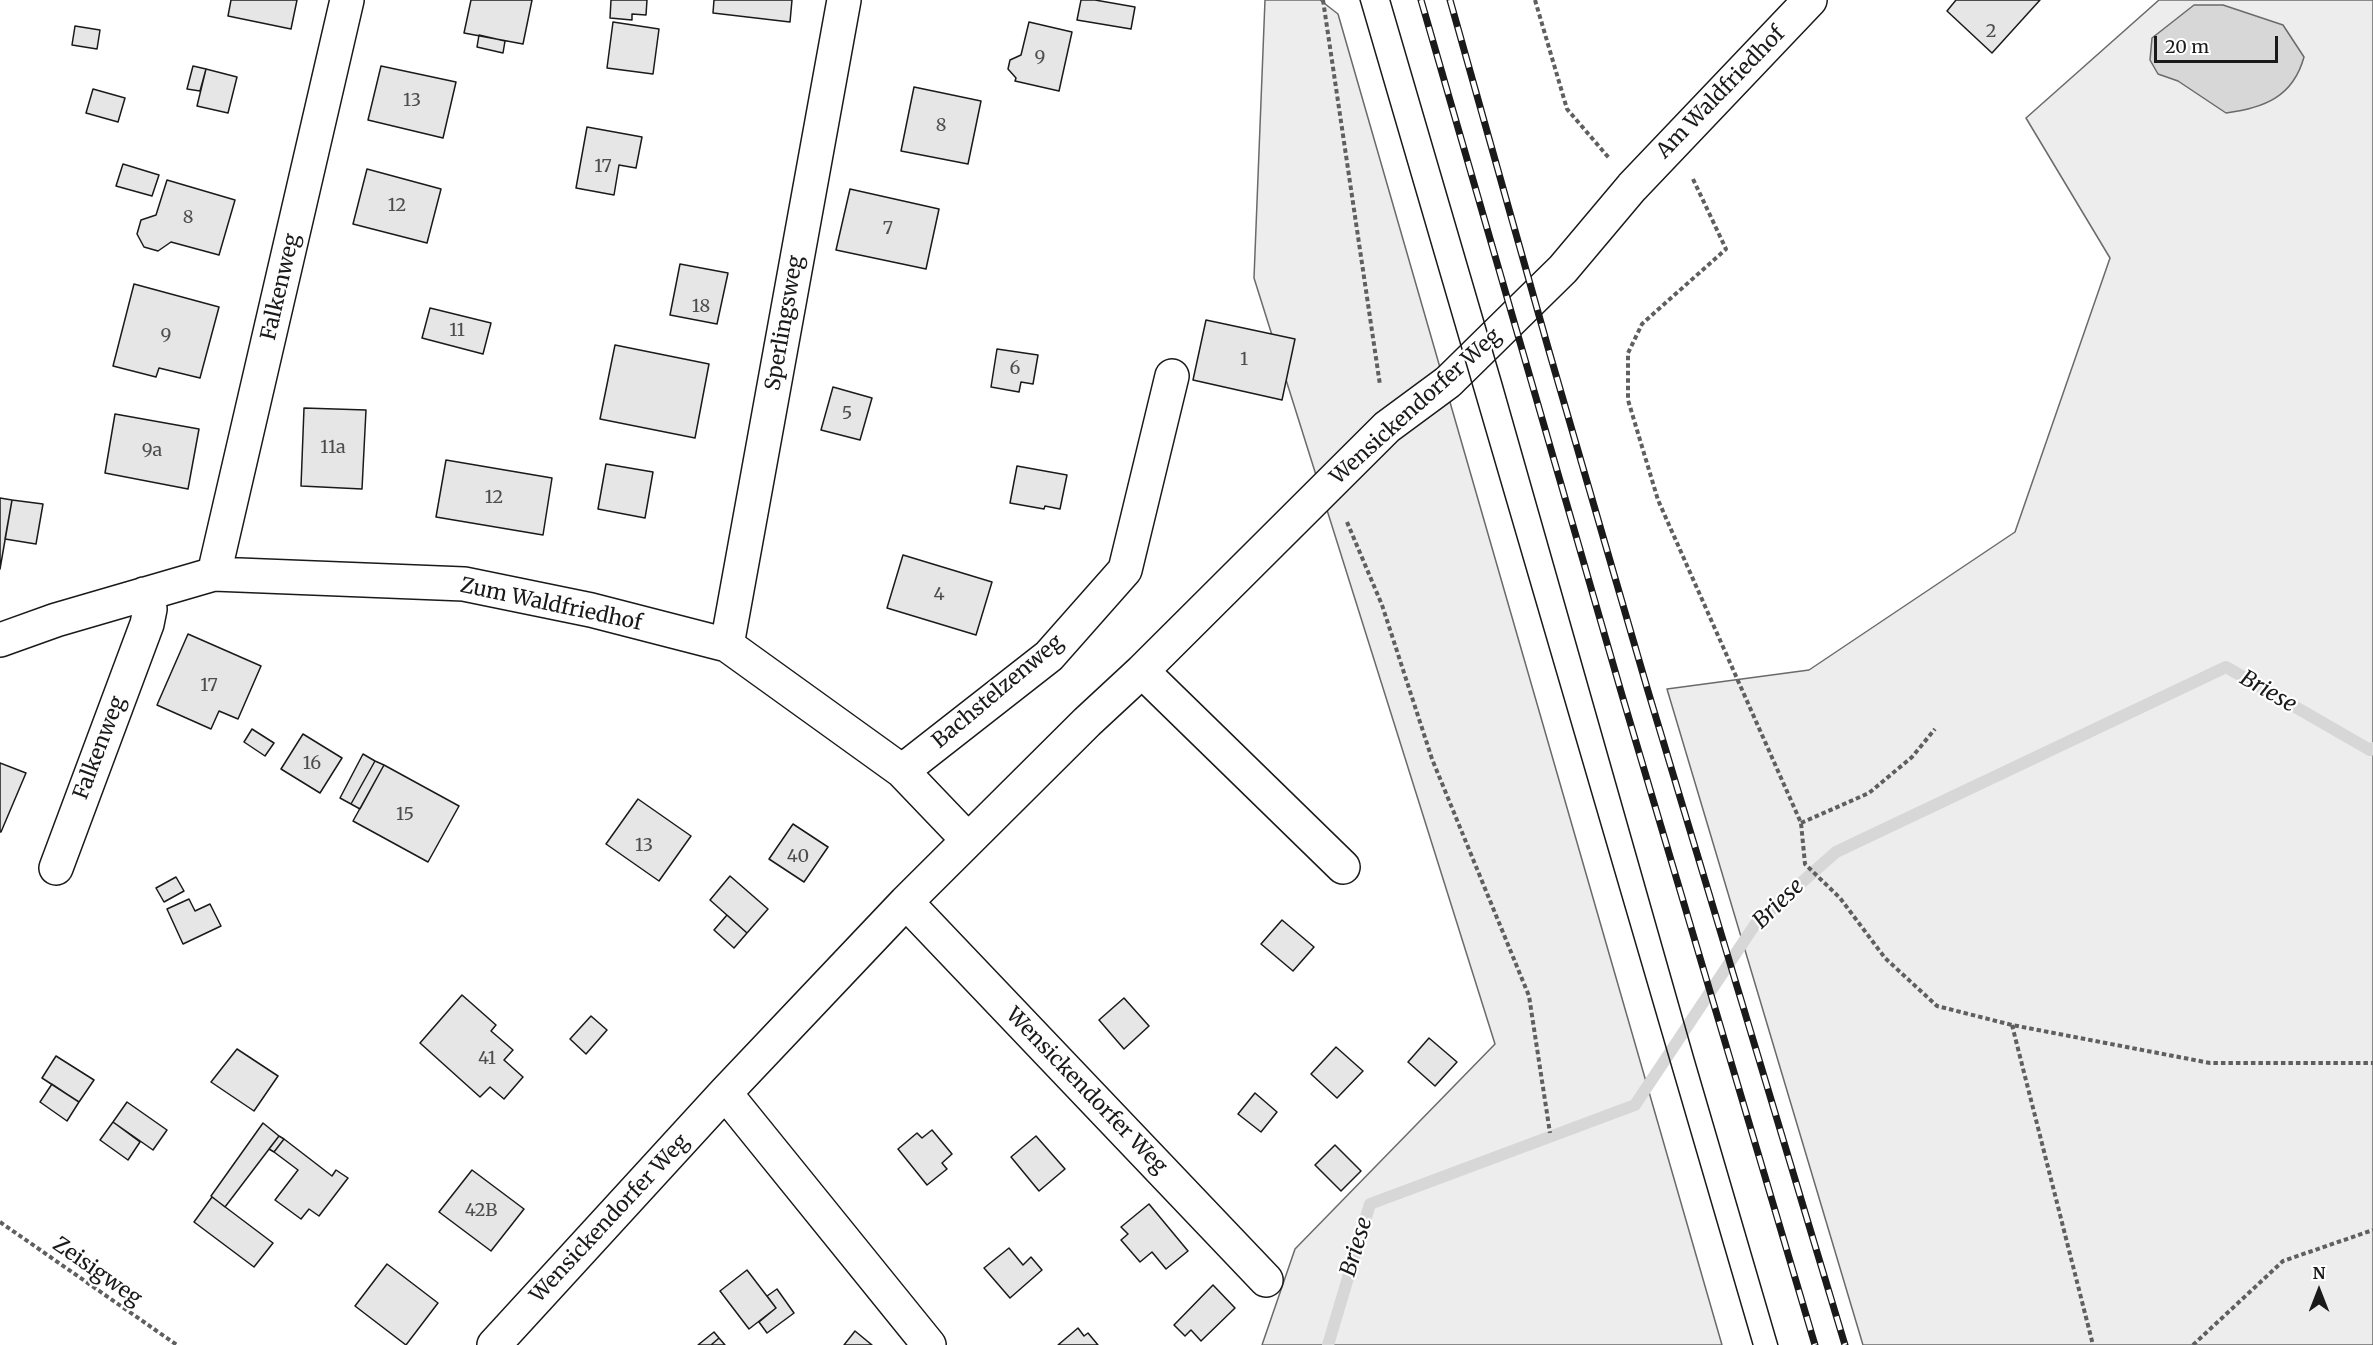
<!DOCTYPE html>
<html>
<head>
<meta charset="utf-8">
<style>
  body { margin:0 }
  #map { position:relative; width:2373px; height:1345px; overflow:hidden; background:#fff; font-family:Merriweather,serif }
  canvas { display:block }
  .north { position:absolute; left:2289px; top:1261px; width:60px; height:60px; -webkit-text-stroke:4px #fff; paint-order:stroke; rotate:0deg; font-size:16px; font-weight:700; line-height:24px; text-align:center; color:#1a1a1a }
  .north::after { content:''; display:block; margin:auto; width:21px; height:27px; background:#1a1a1a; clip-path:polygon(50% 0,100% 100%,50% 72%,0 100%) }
  .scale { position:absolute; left:2154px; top:36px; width:124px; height:27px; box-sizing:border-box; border:3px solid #1a1a1a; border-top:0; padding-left:8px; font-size:18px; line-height:21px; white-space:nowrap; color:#1a1a1a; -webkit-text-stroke:4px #fff; paint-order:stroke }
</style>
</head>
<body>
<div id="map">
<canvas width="2373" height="1345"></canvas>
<div class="north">N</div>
<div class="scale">20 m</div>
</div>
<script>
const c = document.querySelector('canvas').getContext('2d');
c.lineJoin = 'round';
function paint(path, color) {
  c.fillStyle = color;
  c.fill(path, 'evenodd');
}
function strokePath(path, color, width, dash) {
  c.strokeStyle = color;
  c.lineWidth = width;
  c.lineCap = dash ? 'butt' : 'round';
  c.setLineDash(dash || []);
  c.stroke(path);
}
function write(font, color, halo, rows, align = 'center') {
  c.font = font + ' Merriweather,serif';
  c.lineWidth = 4.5;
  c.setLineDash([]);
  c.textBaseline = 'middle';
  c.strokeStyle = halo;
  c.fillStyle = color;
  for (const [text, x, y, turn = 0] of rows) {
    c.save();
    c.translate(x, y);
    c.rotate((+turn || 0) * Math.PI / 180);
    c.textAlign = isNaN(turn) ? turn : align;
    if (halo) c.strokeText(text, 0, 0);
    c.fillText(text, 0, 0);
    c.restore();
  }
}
const built = new Path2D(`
  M1265,0H1320L1338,14L1722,1345H1262L1295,1249L1495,1044L1254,278Z
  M2159,0H2373V1345H1863L1667,689L1809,670L2015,532L2110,258L2026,118Z`);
paint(built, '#ededed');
strokePath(built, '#6a6a6a', 1.5);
const water = new Path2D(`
  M2194,5H2223L2283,25L2304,57C2293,97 2264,108 2226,113L2178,81L2158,74L2150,60L2152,38Z`);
paint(water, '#d7d7d7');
strokePath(water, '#6a6a6a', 1.5);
strokePath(new Path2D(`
  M1328,1345L1370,1204L1635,1105L1756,923L1836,852L2226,667L2370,750L2373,748`), '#d7d7d7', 12);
const building = new Path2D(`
  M231,0H297L291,29L228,16Z
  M471,0H532L523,44L464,33Z
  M611,0H647L646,15L632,14V20L610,18Z
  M714,0H792L790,22L713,13Z
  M1081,0H1095L1135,7L1131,29L1077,20Z
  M1956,0H2040L1992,53L1947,11Z
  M613,22L659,29L653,74L607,68Z
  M1029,22L1072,32L1059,91L1015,81L1016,78L1008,69L1010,60L1021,55Z
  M75,26L100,30L97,49L72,45Z
  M479,35L505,41L503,53L477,47Z
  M193,66L206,69L200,91L187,89Z
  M381,66L456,82L443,138L368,120Z
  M206,69L237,77L228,113L197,106Z
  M914,87L981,101L968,164L901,151Z
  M93,89L125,98L118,122L86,113Z
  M587,127L642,137L636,168L619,165L614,195L576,188Z
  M123,164L159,175L152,196L116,186Z
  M367,169L441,189L427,243L353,224Z
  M167,180L235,200L219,255L171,242L158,251L144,247L137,234L141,220L156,215Z
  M850,189L939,209L926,269L836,250Z
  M680,264L728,273L717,324L670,315Z
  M134,284L219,307L200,378L159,368L156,377L113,366Z
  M430,308L491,323L483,354L422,338Z
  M1206,320L1295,339L1282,400L1193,380Z
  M615,345L709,364L695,438L600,419Z
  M997,349L1038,355L1033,384L1021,382L1019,392L991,387Z
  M833,387L872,398L860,440L821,430Z
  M304,408L366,410L362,489L301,486Z
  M115,414L199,429L188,489L105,473Z
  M446,460L552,478L543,535L436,517Z
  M606,464L653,472L645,518L598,509Z
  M1017,466L1067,475L1060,509L1045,506L1044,509L1010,503Z
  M0,498L12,500L0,569Z
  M12,500L43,504L36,544L5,539Z
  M903,555L992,582L976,635L887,608Z
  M188,634L261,666L238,719L219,711L211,729L157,705Z
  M252,729L274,743L265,756L244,742Z
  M303,734L342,758L320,793L281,769Z
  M363,754L375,761L351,804L340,798Z
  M375,761L384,765L360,809L351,804Z
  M0,763L26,773L1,832H0Z
  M384,765L459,806L428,862L353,821Z
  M638,799L691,836L659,881L606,844Z
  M793,824L828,847L804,882L769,859Z
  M730,876L768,909L747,933L710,900Z
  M176,877L184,891L164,902L156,888Z
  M189,899L195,911L210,904L221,926L183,944L167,909Z
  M727,915L747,933L734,948L714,930Z
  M1282,920L1314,947L1293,971L1261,944Z
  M462,995L496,1025L491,1031L513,1050L504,1060L523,1077L504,1099L490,1087L480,1097L420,1043Z
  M1124,998L1149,1026L1124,1049L1099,1020Z
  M591,1016L607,1030L586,1054L570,1039Z
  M1429,1038L1457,1062L1435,1086L1408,1062Z
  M1336,1047L1363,1071L1337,1098L1311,1074Z
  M237,1049L278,1076L254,1111L211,1082Z
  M56,1056L94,1080L79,1102L42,1078Z
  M52,1084L79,1102L67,1121L40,1102Z
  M1255,1093L1277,1112L1261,1132L1238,1114Z
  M127,1102L167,1130L153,1150L113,1122Z
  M113,1122L140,1142L128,1160L100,1140Z
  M263,1123L279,1136L225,1207L211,1196Z
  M932,1130L952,1154L942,1163L947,1169L927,1185L898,1149L917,1133L922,1138Z
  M279,1136L284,1139L274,1152L269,1149Z
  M1036,1136L1065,1169L1039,1191L1011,1157Z
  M284,1139L332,1176L336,1170L348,1178L319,1216L309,1209L301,1219L275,1200L298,1170L274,1152Z
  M1335,1145L1361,1171L1341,1191L1315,1165Z
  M472,1170L524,1209L491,1251L439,1212Z
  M212,1197L273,1243L254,1267L194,1222Z
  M1149,1204L1188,1251L1166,1269L1152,1252L1140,1262L1121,1240L1128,1234L1121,1227Z
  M1009,1248L1023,1265L1031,1257L1042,1270L1010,1298L984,1268Z
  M387,1264L438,1303L406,1345L355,1306Z
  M747,1270L776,1308L749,1329L720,1291Z
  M1213,1285L1235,1308L1201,1341L1191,1330L1185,1336L1174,1325Z
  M777,1289L794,1313L767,1333L759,1322L776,1308L767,1296Z
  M1078,1328L1084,1336L1088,1333L1098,1345H1058Z
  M855,1331L872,1345H844Z
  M714,1332L719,1338L711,1345H698Z
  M719,1338L725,1345H711Z`);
paint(building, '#e6e6e6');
strokePath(building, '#1a1a1a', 1.5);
const minor = new Path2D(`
  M214,574L347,0
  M0,640L56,620L214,574L464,584L591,610L727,645L902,771L968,840
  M727,645L844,0
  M1142,671L1343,867
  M902,771L1049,656L1125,570L1172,376
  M56,868L147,624L150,609L144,594
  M906,902L1266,1280
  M725,1093L929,1345
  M494,1345L725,1093L906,902L1087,722L1142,671L1387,427L1448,382L1563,269L1632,187L1810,0`);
strokePath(minor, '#1a1a1a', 36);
strokePath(new Path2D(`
  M1323,0L1380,385
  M1535,0L1567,109L1609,158
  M1693,179L1726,249L1642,324L1628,353V400L1658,500L1801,823L1805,864L1840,898L1885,958L1937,1006L2012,1025L2210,1063H2373
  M1347,522L1382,605L1432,759L1529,996L1550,1133
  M1801,823L1869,793L1912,757L1935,729
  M2012,1025L2093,1345
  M0,1222L177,1345
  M2193,1345L2283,1261L2373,1230`), '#5f5f5f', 4, [4.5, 3]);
strokePath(minor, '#fff', 33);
strokePath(new Path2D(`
  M1360,0L1753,1345
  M1390,0L1502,383L1694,1058L1778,1345`), '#1a1a1a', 1.5);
const rail = new Path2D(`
  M1421,0L1622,695L1815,1345
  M1450,0L1549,351L1648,691L1845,1345`);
strokePath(rail, '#1a1a1a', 7);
strokePath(rail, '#fff', 4.5, [14]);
write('18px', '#4d4d4d', null, [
  ["2",1991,32],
  ["9",1040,58],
  ["13",412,101],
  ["8",941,126],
  ["17",603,167],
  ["12",397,206],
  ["8",188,218],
  ["7",888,229],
  ["18",701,307],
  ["11",457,331],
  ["9",166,336],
  ["1",1244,360],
  ["6",1015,369],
  ["5",847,414],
  ["11a",333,448],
  ["9a",152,451],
  ["12",494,498],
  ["4",939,595],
  ["17",209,686],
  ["16",312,764],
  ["15",405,815],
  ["13",644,846],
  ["40",798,857],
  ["41",487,1059],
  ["42B",481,1211]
]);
write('21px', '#1a1a1a', '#fff', [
  ["Am Waldfriedhof",1721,93,-46],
  ["Falkenweg",281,287,-77],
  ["Sperlingsweg",785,323,-80],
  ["Wensickendorfer Weg",1416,407,-42],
  ["Zum Waldfriedhof",551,605,12],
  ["Bachstelzenweg",998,692,-40],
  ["Falkenweg",100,748,-69],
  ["Wensickendorfer Weg",1086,1091,46],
  ["Wensickendorfer Weg",610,1219,-47],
  ["Zeisigweg",97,1272,35]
]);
write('italic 22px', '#1a1a1a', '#fff', [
  ["Briese",2268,692,30],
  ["Briese",1779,904,-44],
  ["Briese",1357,1247,-73]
]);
</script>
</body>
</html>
